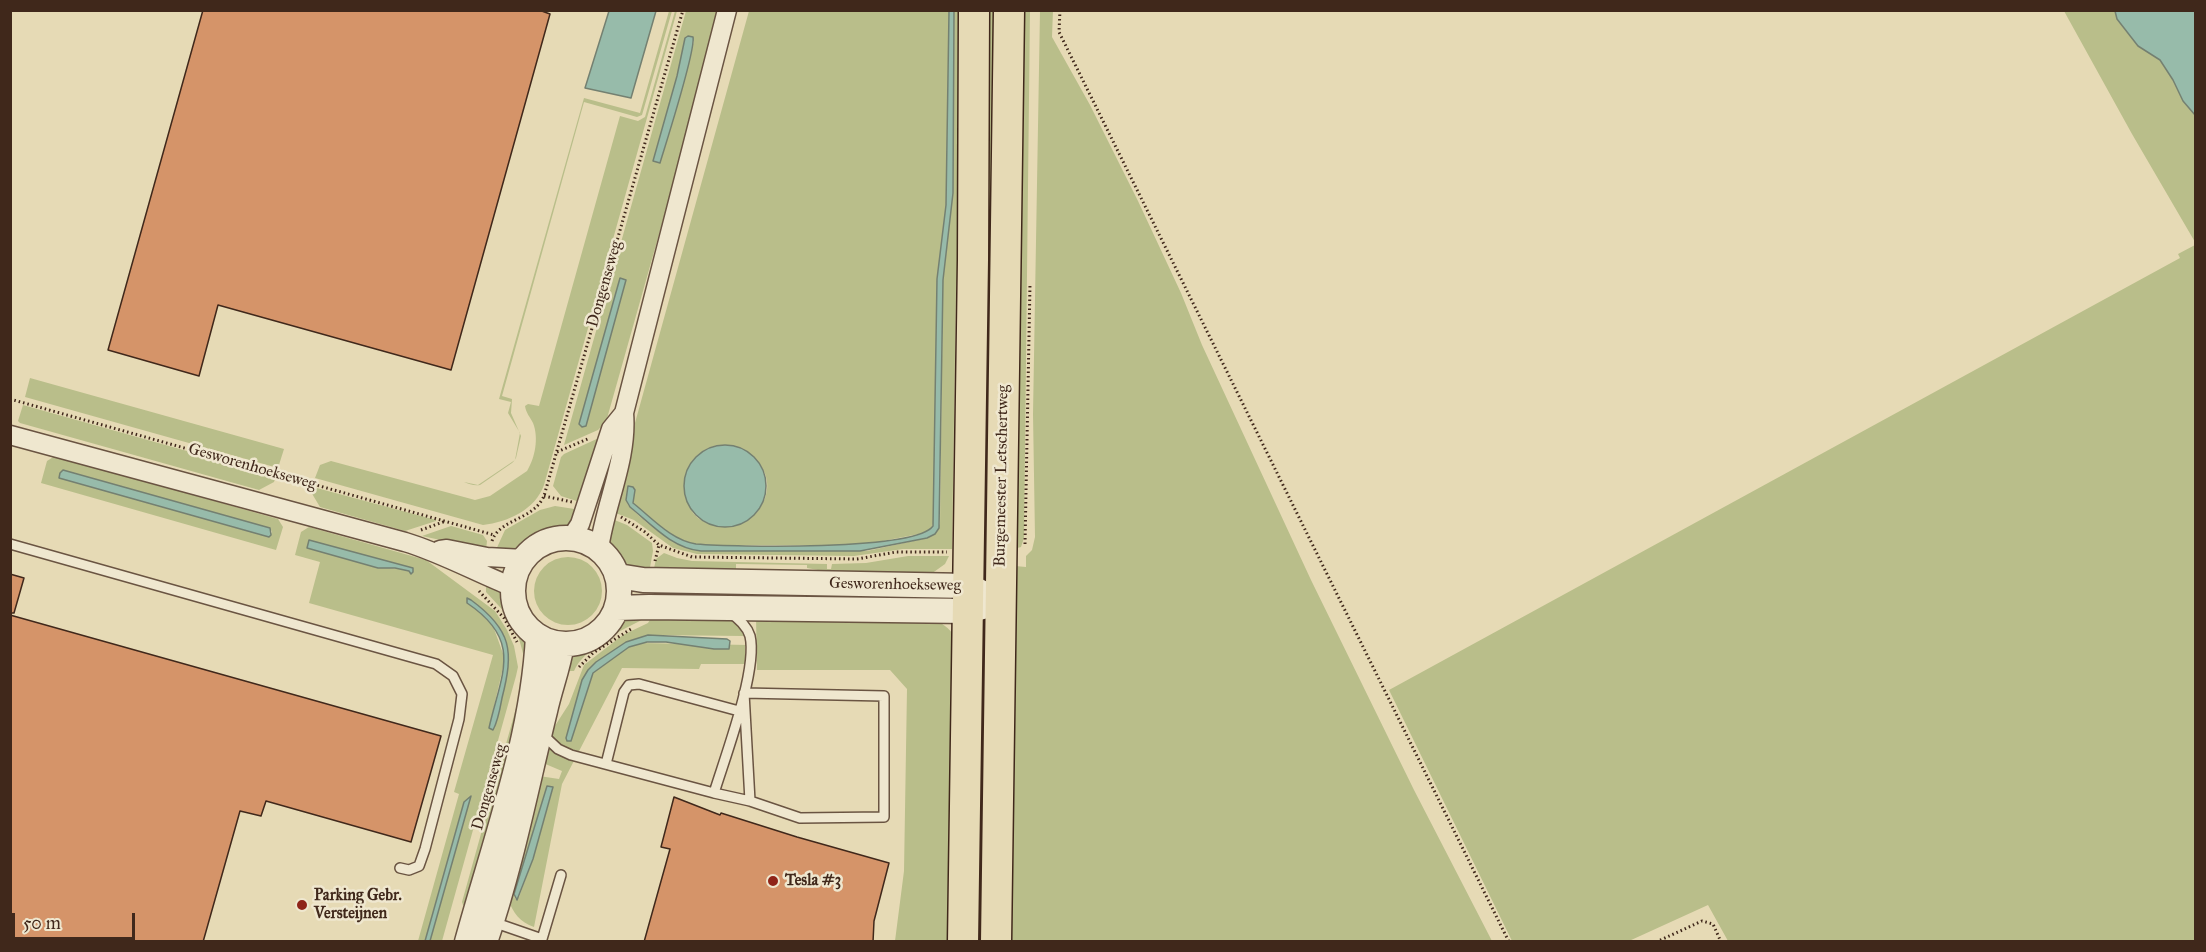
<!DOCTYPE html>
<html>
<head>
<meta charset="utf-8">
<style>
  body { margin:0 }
  #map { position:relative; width:2206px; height:952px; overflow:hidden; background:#e6dab5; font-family:"IM FELL Great Primer",serif }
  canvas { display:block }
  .frame { position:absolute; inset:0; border:12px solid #40281b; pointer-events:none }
  .scale { position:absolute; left:12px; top:913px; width:123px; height:27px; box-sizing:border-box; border:3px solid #40281b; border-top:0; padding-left:8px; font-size:18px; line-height:21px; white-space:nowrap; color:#40281b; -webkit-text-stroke:4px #efe7cf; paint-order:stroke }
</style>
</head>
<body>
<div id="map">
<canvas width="2206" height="952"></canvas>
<div class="frame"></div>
<div class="scale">50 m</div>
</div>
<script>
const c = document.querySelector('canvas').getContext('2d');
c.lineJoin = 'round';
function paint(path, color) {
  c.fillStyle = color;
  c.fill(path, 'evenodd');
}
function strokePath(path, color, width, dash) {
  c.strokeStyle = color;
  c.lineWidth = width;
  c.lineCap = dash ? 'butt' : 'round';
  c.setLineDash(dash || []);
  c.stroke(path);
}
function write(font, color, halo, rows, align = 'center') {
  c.font = font + ' "IM FELL Great Primer",serif';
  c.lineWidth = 5;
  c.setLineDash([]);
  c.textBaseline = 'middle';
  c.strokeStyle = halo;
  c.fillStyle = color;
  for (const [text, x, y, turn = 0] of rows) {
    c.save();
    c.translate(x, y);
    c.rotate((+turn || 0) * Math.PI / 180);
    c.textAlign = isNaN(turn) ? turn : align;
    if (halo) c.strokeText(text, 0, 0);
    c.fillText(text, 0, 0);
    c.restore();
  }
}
paint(new Path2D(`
  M998,10L990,549H979L984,11Z
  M1030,10L1024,538L1021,547L1014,549L1015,11Z
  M1053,10L1052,37L1090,105L1138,201L1181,293L1202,345L1311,580L1414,790L1492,941L1006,942L1015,566L1026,567V556L1032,550L1035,537L1033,414L1040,11Z
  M669,11H672L642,115L637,117L584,102L502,396L512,399L511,413L521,436L516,458C515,460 514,461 512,463L480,485C474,486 469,484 464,482L478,485L515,460L520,433L508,413L511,402L499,399L584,98L640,113Z
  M675,11H677L544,485C535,510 508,522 483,525L315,478L320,465L331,461L475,500L490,496L527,471C535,458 539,438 533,423C530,417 526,413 525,406L528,404L539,406L620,116L638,121L645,117Z
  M686,11H722L606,422L598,430L564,445ZM685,38L694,41L660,162L654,161L677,76ZM620,278L586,426L582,427L579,424Z
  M749,11H949L946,205L937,279L934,522L930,530L924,533L862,545H703C674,543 654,520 633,503L635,490L626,500L628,505C645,523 676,548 701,551H867L927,538L940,524L943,280L953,193L954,11H966L964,213L956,290L952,549H903L854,556L697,554L673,548L634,520L613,512L630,441ZM719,445C754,446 783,478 758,511C744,530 699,532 690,507C688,502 689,494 689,489C689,483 687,476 688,470C691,457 707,447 719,445Z
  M2064,11H2115L2117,19L2138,46L2160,60L2173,80L2183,101L2195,115V242L2132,134Z
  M2195,245V941H1728L1708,905L1629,941H1512L1389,690L2180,258L2178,254Z
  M30,378L284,449L278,468L25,397Z
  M23,405L276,476L274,482L259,490L20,423L18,421Z
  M601,437L583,503L561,496L553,486L561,457L564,454Z
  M55,456L278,519L283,527L276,550L41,483L47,461ZM63,470L270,528L272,532L269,537L60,478Z
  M313,487L436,520V521L405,531L320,507L311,492Z
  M555,506L581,510L564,533L545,540L525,551L495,552L505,530L540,510Z
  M612,519L627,525L652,543L653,551L649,573L618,564C607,549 609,537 612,519Z
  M451,526L483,535L487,541L486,550L422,536Z
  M309,527L426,560L495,611L507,630L514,646L518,667L516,676L442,941H430L470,797L464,802L425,941H418L459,794L454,792L493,655L309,603L320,562L295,555L301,532ZM309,540L412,568V570L388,568L307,548ZM471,600C512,630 514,651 502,698C500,709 498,721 493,730L489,728L505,659L493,626L476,609Z
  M664,553L677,558L692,561L827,564V569H831L832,564L866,563L908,556H949L945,564L931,574L846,575L807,568V565L736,564V575L653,573L656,559Z
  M534 591a34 34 0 1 1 68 0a34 34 0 1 1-68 0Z
  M486,582L508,592L518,618L530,634L524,657L518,635L510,618L486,592Z
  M756,616L934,620C946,625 951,630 957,641L956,941H895L904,871L907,689L890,670H757Z
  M651,618H727L740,627L744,636L648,635L626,642L596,662L585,675L566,738L567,741H571L593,673L629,647L641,643L748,645L745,646V664H701L699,669L622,668L562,784L534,927C520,922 513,913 508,899L539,776L559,779L562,771L543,763L551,732L569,704L584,665L623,635L648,623ZM547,786L553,788L533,859L519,897L515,899L514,894Z
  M619,619H644C623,629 583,649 574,671H568C574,646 583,649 601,636C608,631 613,624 619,619Z
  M528,675L469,907L463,905L462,902L523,683Z`), '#b9be8a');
const water = new Path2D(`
  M609,11H656L631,98L585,88Z
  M949,11H954L953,193L943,280L939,528L935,534L927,538L860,551H701C672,548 652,525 630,507L626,500L628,486L633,487L635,490L633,503C652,518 671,540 696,544C733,547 915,551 933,526L937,279L946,205Z
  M2115,11H2195V115L2183,101L2173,80L2160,60L2138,46L2117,19Z
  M688,36L693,37C696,50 666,143 660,163L653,161L677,76L685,38Z
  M620,278L626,280L586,426L582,427L579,424Z
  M684 486a41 41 0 1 1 82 0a41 41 0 1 1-82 0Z
  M63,470L270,528L271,535L269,537L59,478L60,473Z
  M309,540L413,568V572L411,574L409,571L395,568H378L307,548Z
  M467,598L471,600C512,630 514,651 502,698C500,709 498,721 493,730L489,728C501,674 524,641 467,603Z
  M648,635L727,639L730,641L729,649H714L666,642H647L629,647L593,673L571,741H567L566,738L582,680L588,670L596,662L626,642Z
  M547,786L553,787L533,859L517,900L514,894Z
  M471,796L430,941H425L464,802Z`);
paint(water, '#97bbaa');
strokePath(water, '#748071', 1.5);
const building = new Path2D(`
  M203,10H539L550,14L451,370L218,305L199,376L108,350Z
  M10,574L24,578L14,613H10Z
  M10,615L441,736L411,842L266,801L261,816L240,811L203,942H10Z
  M674,797L720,815L721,813L797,837L889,863L874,921L873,942H644L670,849L661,847Z`);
paint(building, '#d59469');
strokePath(building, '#40281b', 1.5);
const service = new Path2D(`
  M10,544L436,664L453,676L462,694L459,719L425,849L419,866L409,870L400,868
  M542,734L558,749L571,755L714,793C725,757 758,670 750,636C747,626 738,618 729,612
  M606,764L624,692L629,685L639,684L739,711
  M714,793L750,801L800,818L884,817V696L744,693L750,801
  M493,922L542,939L561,875`);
const minor = new Path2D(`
  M10,435L405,542C442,553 477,573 513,587
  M571,538L580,524L611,429L624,413
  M599,549C605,504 628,459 624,413L727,10
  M440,550L447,549L487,557L524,559`);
const tertiary = new Path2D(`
  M513 591a53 53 0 1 1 106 0a53 53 0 1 1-106 0Z
  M618,576L643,580L969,586L1000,602
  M617,608L649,607L968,611L983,607
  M467,942C494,843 533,738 538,636
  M485,942C511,866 526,788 545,711C550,688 558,668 562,644`);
const primary = new Path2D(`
  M963,942L973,260L974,10
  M996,942L1009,10`);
strokePath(service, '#6a5442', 12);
strokePath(minor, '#6a5442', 21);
strokePath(tertiary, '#6a5442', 27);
strokePath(primary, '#40281b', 33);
strokePath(new Path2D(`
  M1060,10L1059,32L1509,942
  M10,399L494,535
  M557,452L590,438
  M544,496L572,502
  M621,517L645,532L659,545L692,557L857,559L896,552H947
  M421,530L446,521
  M492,541C498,523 522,520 535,508C539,505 542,500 544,496L683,10
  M1025,544L1030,284
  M655,561L659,545
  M479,591L504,618L517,642
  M579,667L593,653L631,629
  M1656,942L1702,921L1713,924L1721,942`), '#40281b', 3, [1.5, 3]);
strokePath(service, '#efe7cf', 9);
strokePath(minor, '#efe7cf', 18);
strokePath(tertiary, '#efe7cf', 24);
strokePath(primary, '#e6dab5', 30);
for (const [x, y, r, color] of [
  [773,881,6,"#8f2418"],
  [302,905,6,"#8f2418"]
]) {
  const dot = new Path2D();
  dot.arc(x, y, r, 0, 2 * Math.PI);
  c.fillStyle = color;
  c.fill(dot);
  strokePath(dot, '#efe7cf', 2);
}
write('16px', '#40281b', '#efe7cf', [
  ["Dongenseweg",605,284,-74],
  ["Gesworenhoekseweg",252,467,16],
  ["Burgemeester Letschertweg",1002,476,-89],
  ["Gesworenhoekseweg",895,585,1],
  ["Dongenseweg",490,787,-74]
]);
write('bold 16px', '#40281b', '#efe7cf', [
  ["Tesla #3",785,881],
  ["Parking Gebr.",314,896],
  ["Versteijnen",314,914]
], 'left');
</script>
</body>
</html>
